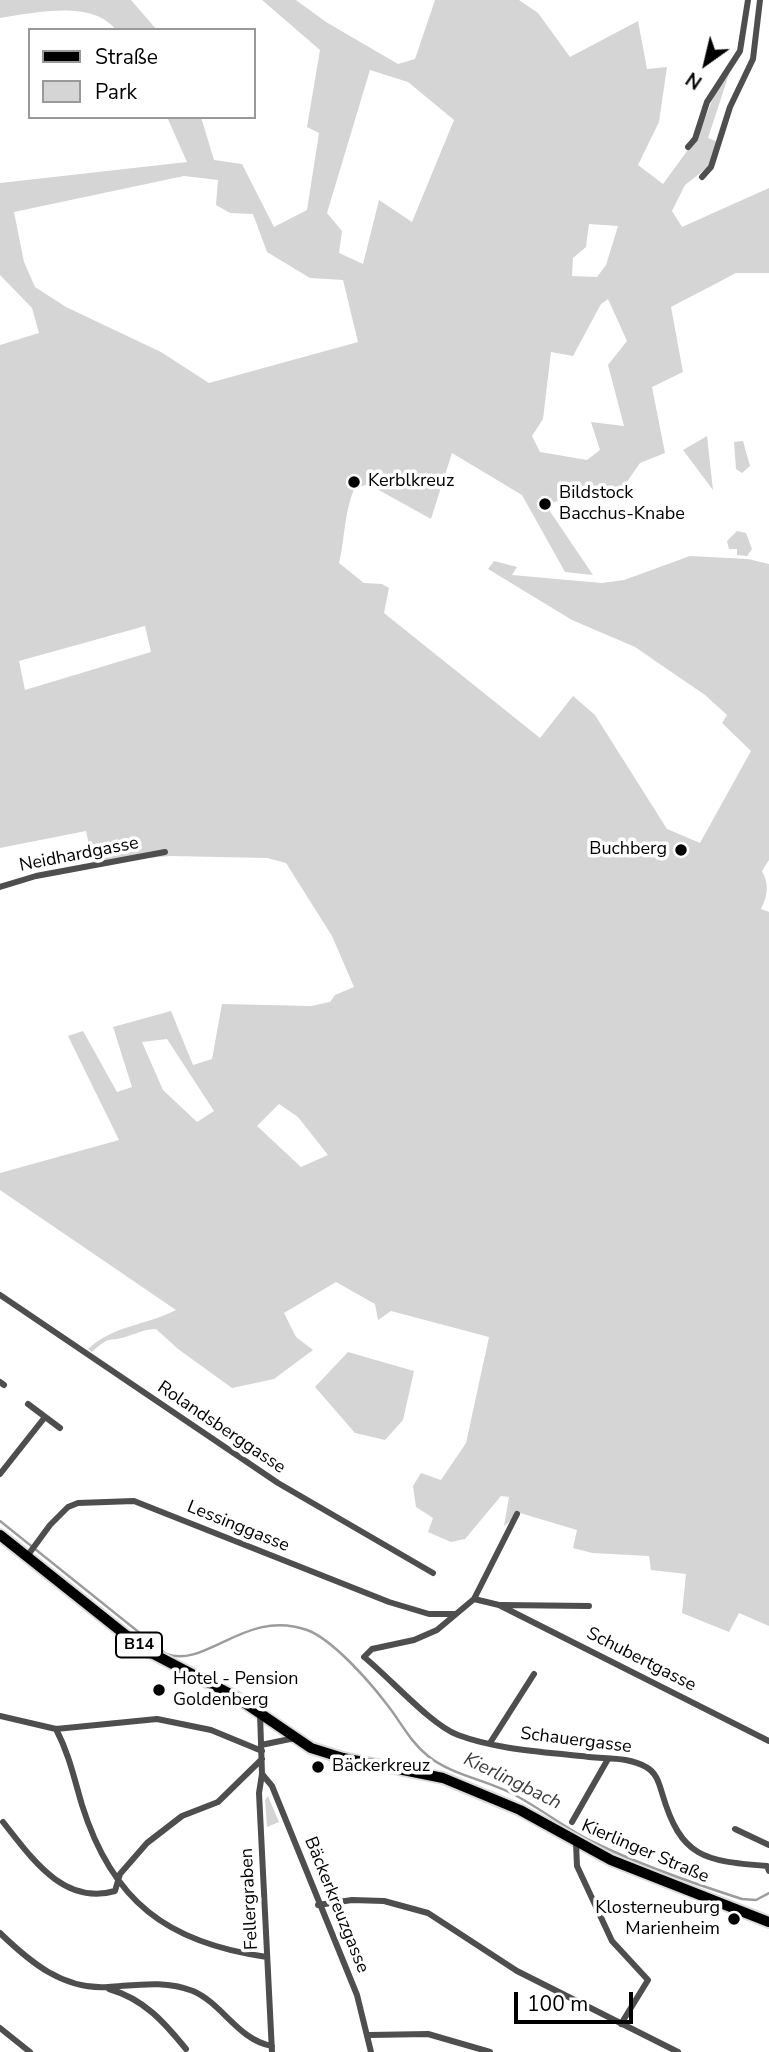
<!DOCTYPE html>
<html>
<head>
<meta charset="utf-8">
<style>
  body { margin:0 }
  #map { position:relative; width:769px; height:2052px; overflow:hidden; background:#fff; font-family:"Nunito Sans",sans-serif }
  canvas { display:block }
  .legend { position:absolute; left:28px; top:28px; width:228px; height:91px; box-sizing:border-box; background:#fff; border:2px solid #999; margin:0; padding:9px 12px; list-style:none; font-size:21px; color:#000 }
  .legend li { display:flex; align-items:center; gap:14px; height:35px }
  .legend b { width:35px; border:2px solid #999 }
  .north { position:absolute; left:671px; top:28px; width:70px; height:70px; -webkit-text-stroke:5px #fff; paint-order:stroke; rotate:214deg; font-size:19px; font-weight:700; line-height:28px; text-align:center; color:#000 }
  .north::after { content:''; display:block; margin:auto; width:24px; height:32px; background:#000; clip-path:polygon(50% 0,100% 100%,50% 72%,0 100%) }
  .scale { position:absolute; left:514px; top:1992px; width:119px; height:32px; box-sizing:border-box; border:4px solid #000; border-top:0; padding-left:9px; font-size:21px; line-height:24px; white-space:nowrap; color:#000; -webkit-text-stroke:5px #fff; paint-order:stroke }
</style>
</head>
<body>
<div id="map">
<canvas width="769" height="2052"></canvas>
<ul class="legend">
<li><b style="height:9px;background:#000"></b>Straße</li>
<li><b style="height:19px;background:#d5d5d5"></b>Park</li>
</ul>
<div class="north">N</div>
<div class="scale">100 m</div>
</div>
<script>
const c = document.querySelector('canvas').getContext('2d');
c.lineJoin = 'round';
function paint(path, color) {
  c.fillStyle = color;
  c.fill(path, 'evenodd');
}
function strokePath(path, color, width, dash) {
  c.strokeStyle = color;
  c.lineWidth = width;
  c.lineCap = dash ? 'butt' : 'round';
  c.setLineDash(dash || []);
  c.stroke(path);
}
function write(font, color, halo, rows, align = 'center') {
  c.font = font + ' "Nunito Sans",sans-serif';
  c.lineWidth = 7;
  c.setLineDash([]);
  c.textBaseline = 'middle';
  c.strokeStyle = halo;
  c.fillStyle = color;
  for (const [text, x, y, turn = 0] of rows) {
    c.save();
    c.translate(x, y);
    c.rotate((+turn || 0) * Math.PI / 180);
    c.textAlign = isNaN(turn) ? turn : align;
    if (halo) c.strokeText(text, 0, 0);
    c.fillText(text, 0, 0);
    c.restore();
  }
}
paint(new Path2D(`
  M0,0H131L157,30H116C93,0 38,12 0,18Z
  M262,0H296L326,22L398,64L415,59L435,0H519L538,13L570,57L638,21L647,69L667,67L659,122L638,165L663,184L698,136L715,93L729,74L708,138L718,142L708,167L685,185L672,211L682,227L769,188V273H736L671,307L683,372L652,387L665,453L640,463L624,486L545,504L593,575L565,572L522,495L452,453L431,519L368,484L354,489C344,514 345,538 339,563L364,583L382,584L389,588L384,613L540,738L573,696L595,715L667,829L700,843L751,751L722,723L727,715L705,695L635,647L572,620L488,569L494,561L517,567L512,575L602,583L624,580L690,556L748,559L769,564V860L762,871C769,884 768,895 761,909L769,912V1626L739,1613L729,1632L682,1613L686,1574L651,1570L649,1556L592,1553L573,1548L577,1530L520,1513L504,1526L509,1497L501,1496L465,1539L451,1542L428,1532L433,1518L416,1507L413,1486L421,1473L441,1480L466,1443L489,1337L391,1311L378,1320L375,1304L336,1282L284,1313L296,1337L313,1350L274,1379L232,1388L178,1349L156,1329C144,1329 139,1333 128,1336C108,1343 111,1334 92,1352L88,1349C114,1325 145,1326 176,1310L0,1190V1173L119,1140L68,1036L83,1031L117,1092L132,1087L113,1027L171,1011L193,1065L212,1059L222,1004L311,1006L330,1002L335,995L354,987L332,936L286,863L267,858L170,856L93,863L86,831L0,848V345L39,333L32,308L0,275V183L187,162L167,117H201L214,160L242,164L274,227L307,210L319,133L307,127L320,50ZM370,70L408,82L454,120L412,222L379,200L363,264L339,253L342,231L327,213ZM184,176L218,180L216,205L230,213L253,214L267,252L310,278L343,280L358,342L209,383L161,352L66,307L35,287L24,262L14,212ZM589,224L618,226L606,265L597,277L572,276L573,258L586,247ZM608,299L627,341L608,365L624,426L591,422L600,450L587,460L540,452L532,436L543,419L551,352L573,356L601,304ZM145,626L151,652L25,690L19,661ZM167,1039L214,1111L197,1122L163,1090L142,1042ZM279,1104L298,1117L328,1155L301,1167L257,1126Z
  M707,436L713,490L683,450Z
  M743,441L750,466L742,473L736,469L734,442Z
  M737,531L746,533L752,549L747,556L737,555V549H729L727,541Z
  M348,1352L414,1371L403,1420L385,1440L355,1433L315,1387Z
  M268,1796L279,1822L267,1827L265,1800Z`), '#d5d5d5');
strokePath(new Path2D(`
  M0,1521L166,1654C206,1669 246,1608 307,1630C332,1639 369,1681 385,1702C400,1720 409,1741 428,1756C450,1774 485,1780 511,1793C539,1807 564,1828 593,1842C640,1865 692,1883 742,1899L756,1900L769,1893`), '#9c9c9c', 2.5);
const primary = new Path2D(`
  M0,1535L142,1648L236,1697L311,1748L343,1758L443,1778L520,1810L611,1860L769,1922`);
strokePath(primary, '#dbdbdb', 14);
strokePath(new Path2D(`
  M688,147L695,139L707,102L740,51L748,0
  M702,177L711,167L730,107L753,59L760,0
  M0,887L36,876L165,852
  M0,1295L278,1483L433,1573
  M0,1382L4,1385
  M28,1404L60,1428
  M0,1474L45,1417
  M517,1514L474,1599L437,1630L414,1640L372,1649L364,1657C389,1677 431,1725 458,1735C498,1750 547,1752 589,1757C608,1759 629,1757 646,1767C656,1772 659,1783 662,1793C681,1858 704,1861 767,1866L769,1871
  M28,1555L50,1525L68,1507L78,1503L134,1501L389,1602L429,1614H455
  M474,1599L499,1605L769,1741
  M501,1605L589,1606
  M260,1713L262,1774L259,1793L272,2052
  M0,1716L56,1729L157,1719L211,1730L262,1751
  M56,1729C69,1754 74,1778 82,1805C112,1901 167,1943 267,1957
  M490,1743L534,1674
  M261,1745L295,1738
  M262,1774L272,1786L357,1995L371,2052
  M3,1822C31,1857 63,1906 115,1891L120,1874L147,1843L182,1816L218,1802L262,1759
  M572,1822L608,1759
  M735,1829L769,1845
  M576,1843L577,1866L612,1941L648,1980L621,2024
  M318,1905L352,1900L384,1901L428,1913L517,1971L678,2052
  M0,1933C30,1962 63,1990 108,1987C138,1985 165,1980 193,1991C223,2004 238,2040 272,2046
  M109,1989C144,1999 164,2022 186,2049
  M0,2028L30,2052
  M369,2035L428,2034L490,2052`), '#4e4e4e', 6);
strokePath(primary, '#000', 10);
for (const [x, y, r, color] of [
  [354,482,7,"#000"],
  [545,504,7,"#000"],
  [681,850,7,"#000"],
  [159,1690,7,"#000"],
  [318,1767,7,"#000"],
  [734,1919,7,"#000"]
]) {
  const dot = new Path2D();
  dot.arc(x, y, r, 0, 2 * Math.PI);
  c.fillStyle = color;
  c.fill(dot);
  strokePath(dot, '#fff', 2.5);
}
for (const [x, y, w] of [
  [139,1645,46]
]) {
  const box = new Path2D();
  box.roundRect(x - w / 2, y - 12.5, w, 25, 5);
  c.fillStyle = '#fff';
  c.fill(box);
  strokePath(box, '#000', 2);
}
write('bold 16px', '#000', null, [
  ["B14",139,1645]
]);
write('18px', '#000', '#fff', [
  ["Kerblkreuz",368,482],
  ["Bildstock",559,494],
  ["Bacchus-Knabe",559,515],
  ["Buchberg",667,850,"right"],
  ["Hotel - Pension",173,1680],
  ["Goldenberg",173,1701],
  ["Bäckerkreuz",332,1767],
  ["Klosterneuburg",720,1909,"right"],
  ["Marienheim",720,1930,"right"]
], 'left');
write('18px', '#000', '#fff', [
  ["Neidhardgasse",79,855,-11],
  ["Rolandsberggasse",221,1428,34],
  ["Lessinggasse",238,1527,22],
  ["Schubertgasse",641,1660,27],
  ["Schauergasse",576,1741,7],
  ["Kierlinger Straße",645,1852,23],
  ["Fellergraben",250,1899,-93],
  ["Bäckerkreuzgasse",336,1905,68]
]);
write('italic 19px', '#3d3d3d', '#fff', [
  ["Kierlingbach",512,1782,26]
]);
</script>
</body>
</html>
